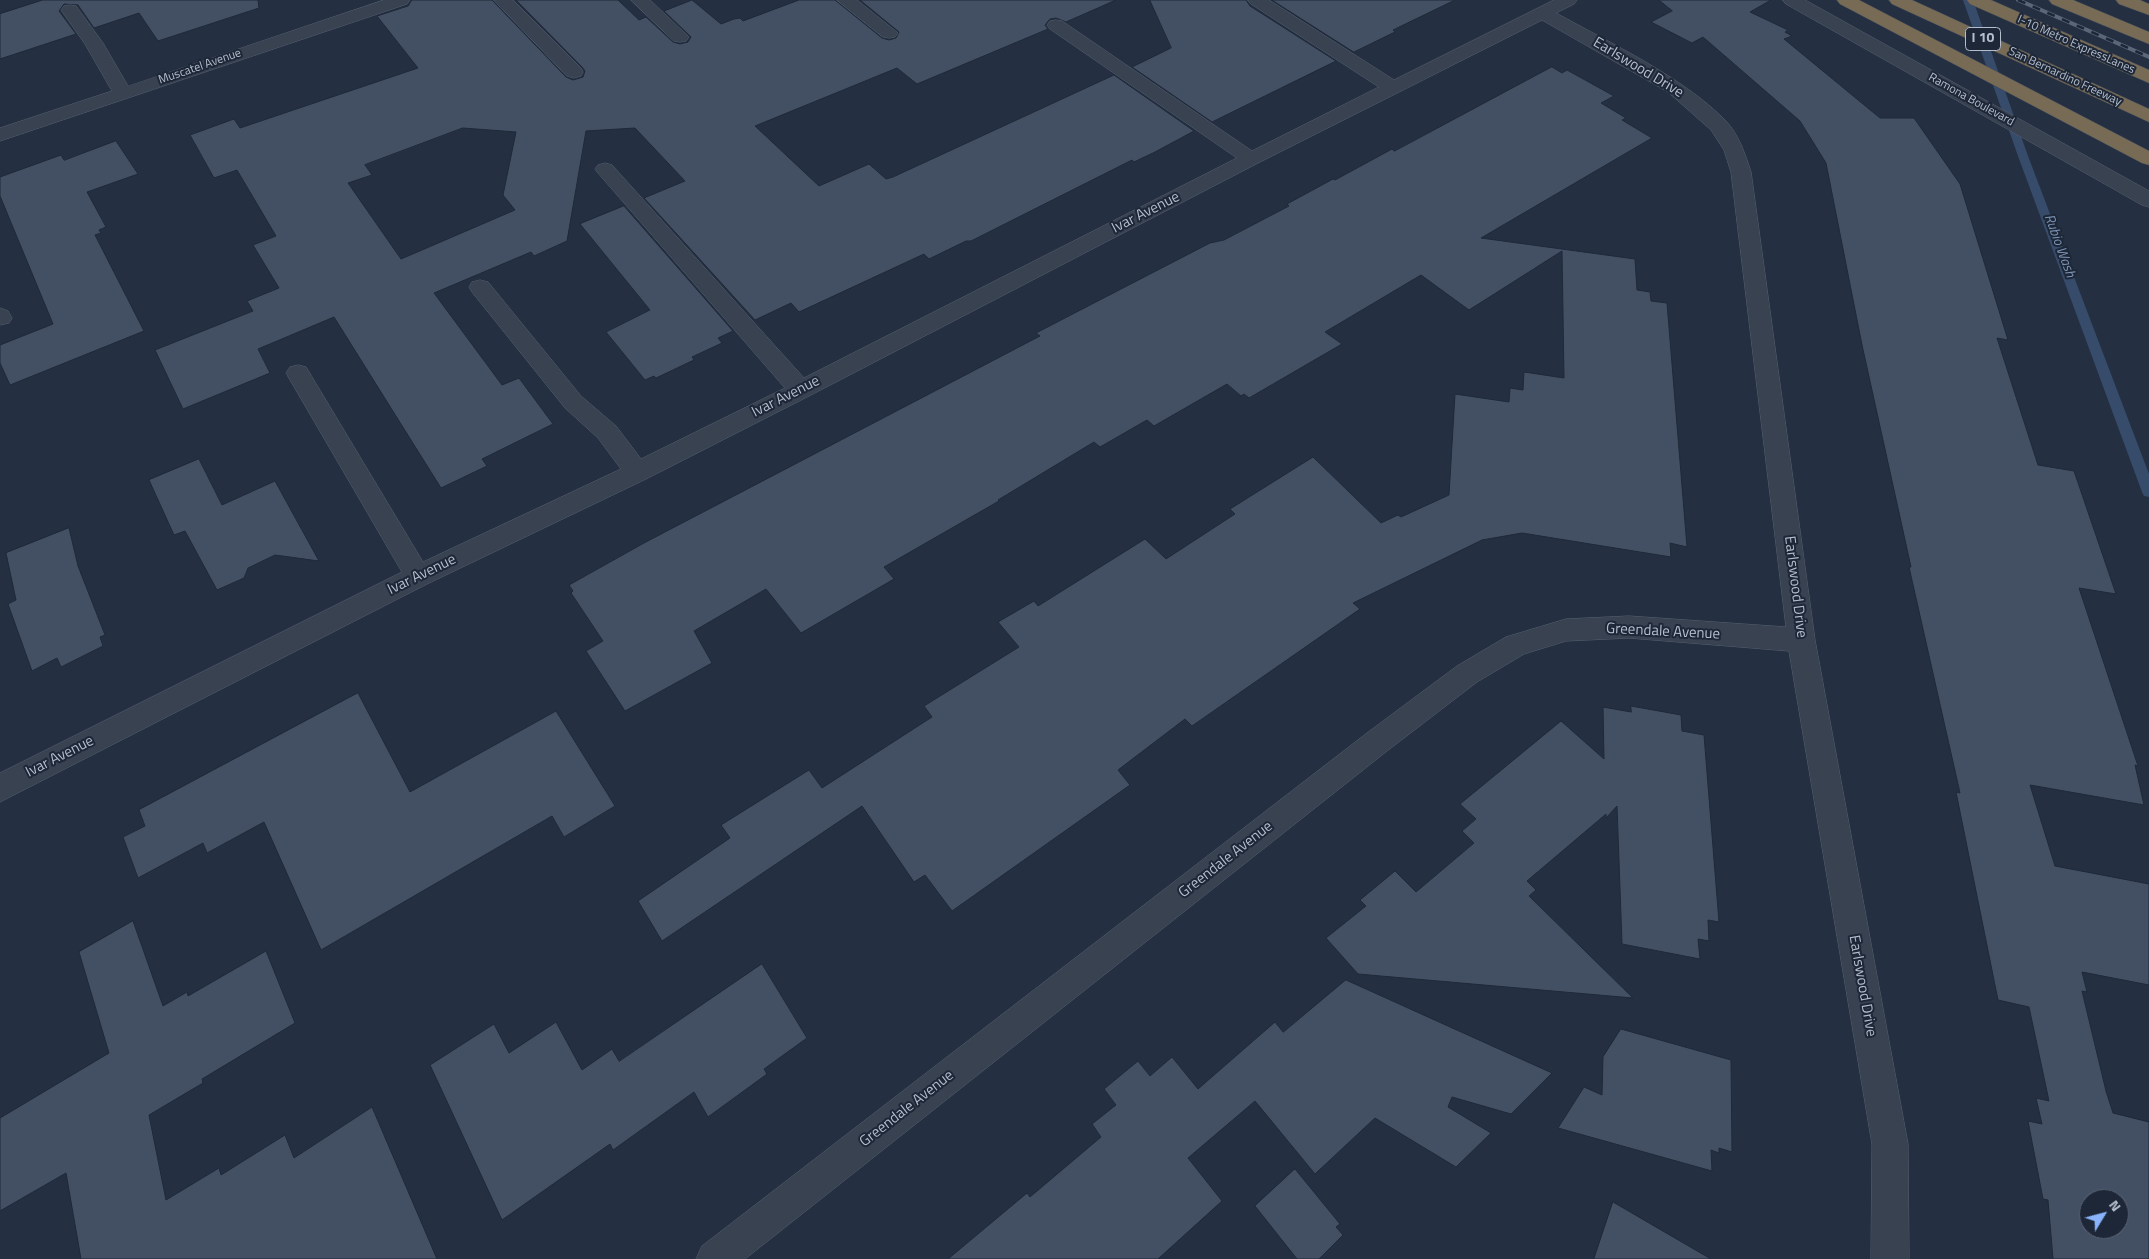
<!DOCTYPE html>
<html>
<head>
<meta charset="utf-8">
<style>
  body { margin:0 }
  #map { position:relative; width:2149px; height:1259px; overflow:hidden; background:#243042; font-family:"Titillium Web",sans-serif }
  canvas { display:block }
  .north { position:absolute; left:2079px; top:1189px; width:50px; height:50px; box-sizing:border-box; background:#1d2737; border:1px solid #5a6373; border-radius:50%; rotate:53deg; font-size:14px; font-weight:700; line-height:20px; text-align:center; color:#b5becc }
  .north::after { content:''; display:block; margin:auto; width:18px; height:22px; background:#89b4fd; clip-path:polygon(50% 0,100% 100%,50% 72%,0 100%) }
</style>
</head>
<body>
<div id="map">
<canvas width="2149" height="1259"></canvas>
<div class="north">N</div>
</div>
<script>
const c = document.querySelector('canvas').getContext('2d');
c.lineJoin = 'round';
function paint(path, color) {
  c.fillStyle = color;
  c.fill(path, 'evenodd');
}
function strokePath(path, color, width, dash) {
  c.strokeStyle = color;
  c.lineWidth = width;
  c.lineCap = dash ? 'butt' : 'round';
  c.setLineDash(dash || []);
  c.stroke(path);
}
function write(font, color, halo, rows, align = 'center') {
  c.font = font + ' "Titillium Web",sans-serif';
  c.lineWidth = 4;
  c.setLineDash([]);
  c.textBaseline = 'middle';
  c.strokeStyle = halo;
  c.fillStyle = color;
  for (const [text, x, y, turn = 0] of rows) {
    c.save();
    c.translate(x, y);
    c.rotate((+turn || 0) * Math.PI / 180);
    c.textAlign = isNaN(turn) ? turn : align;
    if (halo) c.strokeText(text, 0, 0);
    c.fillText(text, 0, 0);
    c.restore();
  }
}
paint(new Path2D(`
  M1963,0H1973L2028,156L2149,474V497L2144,496L2142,492L2018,156Z`), '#374b6a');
const building = new Path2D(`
  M43,0H258L259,8L158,41L139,13L94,28L78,5L64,4L59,11L76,34L0,59V14Z
  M412,0H492L566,77L573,80L583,77L585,71L582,67L516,0H618L639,20L646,17L673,42L680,44L688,42L691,37L664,11L692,0L721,24L734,19L740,18L743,21L799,0H835L882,38L889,40L896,38L899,32L860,0H1116L1066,22L1056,18L1050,19L1045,25L1048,29L917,84L897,68L755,126L819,186L869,164L886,179L893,177L1114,75L1194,131L1155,152L1134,162L1132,160L971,241H966L929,259L924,254L799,312L791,303L755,320L644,198L685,181L635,128L586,131L567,241L534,256L531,252L434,293L502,385L519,378L553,424L482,459L487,466L441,488L334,317L258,349L270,373L183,409L155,350L253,311L247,301L279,288L253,245L276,236L237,170L214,178L190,135L234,119L240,128L418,68L377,16L408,6ZM463,128L516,132L503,195L515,210L401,259L348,183L372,175L365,165Z
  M1150,0H1246L1250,6L1336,61L1212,122L1132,67L1171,48Z
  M1272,0H1455L1393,30L1395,32L1354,52Z
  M1659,0H1771L1750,12L1788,30L1785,32L1792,36L1784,39L1880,118H1914L1960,184L2008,340L1997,338L2038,465L2074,471L2116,594L2079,588L2138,766L2135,765L2144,805L2030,785L2055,866L2149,884V985L2082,972L2087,992L2082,991L2106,1091L2113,1113L2149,1122V1259H2053L2048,1200L2043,1199L2028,1121L2042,1124L2036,1098L2049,1101L2029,1007L1998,1000L1956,792L1960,793L1909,567H1911L1862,345L1826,163L1800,121L1703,37L1692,43L1651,22L1672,11ZM2089,1199H2119V1229H2089Z
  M1552,67L1562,73L1567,70L1614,96L1601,103L1626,118L1622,120L1652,138L1481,238L1635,259L1637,290L1650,292L1651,301L1667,303L1687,547L1670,543L1671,557L1522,533L1482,540L1353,603L1360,609L1192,726L1185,719L1118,770L1130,785L952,911L925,875L914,882L862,806L662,941L638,901L730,838L721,825L809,770L822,788L932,717L924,706L1019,647L998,622L1034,601L1038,606L1145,539L1166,559L1235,514L1230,509L1313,457L1381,523L1398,515L1401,517L1449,495L1455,394L1509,402L1510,388L1523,390L1524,372L1564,378L1562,251L1469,310L1421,275L1325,332L1342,344L1249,398L1244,394L1241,396L1227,384L1154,426L1147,420L1100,447L1094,442L998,500L999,501L884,567L894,579L801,633L766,589L694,631L712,663L625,711L586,651L603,641L571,593L573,591L569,585L644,543L1040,336L1036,333L1210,243L1224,240L1289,206L1287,204L1333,179L1335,180L1392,149L1394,151Z
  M116,141L138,174L87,192L106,227L99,230L101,233L95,235L144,331L10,385L0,363V345L53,324L0,196V177L61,155L64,160Z
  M624,206L733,331L718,338L722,343L692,357L694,360L656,378L654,376L645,380L606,332L650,310L580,224Z
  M199,459L222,505L275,481L319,561L275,555L248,568L244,578L217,590L185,531L174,535L149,480Z
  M69,528L78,566L105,635L100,637L103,646L61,667L57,658L32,671L8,604L16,600L6,553Z
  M358,693L410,792L556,711L615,806L564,837L552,816L321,950L264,822L207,853L203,843L138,878L123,837L145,826L139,810Z
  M1631,706L1681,715L1682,731L1704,735L1719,922L1708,920L1709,941L1698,939L1700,959L1622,944L1617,806L1606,818V814L1527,881L1536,890L1529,896L1633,998L1358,974L1326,938L1366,906L1360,900L1395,871L1416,892L1474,843L1462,831L1476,819L1460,804L1561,721L1604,759L1603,707L1631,712Z
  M133,921L163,1006L187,992L188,996L266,951L295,1023L202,1079L203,1083L149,1115L166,1200L219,1168L221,1175L285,1135L294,1158L372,1107L437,1259H81L66,1173L0,1211V1118L109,1053L79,952Z
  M762,964L807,1038L764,1069L767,1074L708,1117L694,1092L613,1150L610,1144L502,1220L430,1065L494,1024L509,1053L556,1022L582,1070L612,1049L619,1061Z
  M1346,980L1552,1073L1511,1114L1452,1097L1448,1107L1491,1133L1456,1167L1375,1118L1315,1174L1255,1101L1188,1158L1222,1201L1158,1259H948L1027,1193L1030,1197L1101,1137L1092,1124L1116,1105L1104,1089L1138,1061L1150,1076L1172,1057L1198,1089L1275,1022L1283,1032Z
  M1621,1029L1731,1060L1732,1152L1719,1148V1153L1711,1150L1712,1171L1558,1128L1584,1087L1602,1095L1603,1057Z
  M1295,1169L1340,1224L1336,1227L1343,1235L1319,1259H1297L1255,1206Z
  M1613,1202L1711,1259H1594Z`);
paint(building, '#435064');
strokePath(building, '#1f2939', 1);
const minor = new Path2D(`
  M384,0H410L407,4L0,141V128L112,91L85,44L61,10L64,6L70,5L76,6L103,43L128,86Z
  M494,0H513L581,68L583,72L581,76L574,78L567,76Z
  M631,0H650L689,37L686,41L680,42L674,41Z
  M837,0H857L898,33L895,37L889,38L883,37Z
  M1248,0H1269L1394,80L1554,0H1577L1574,4L1556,13C1610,43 1683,77 1726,121C1739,135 1745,154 1751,172L1815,640L1908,1144L1909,1259H1871L1872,1144L1789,651L1629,638L1566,641L1524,654L1477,682L1387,751L745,1259H696L702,1246L1367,733L1457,666L1506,637L1566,619L1629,616L1786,627L1731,172L1724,150L1711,130L1668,92L1542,20L1258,163L809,396L646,479L427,584L0,802V773L402,572L286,373L290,367L298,365L306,367L423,562L621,469L598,438L565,408L472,292L469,287L472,282L480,280L488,282L581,396L616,426L641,459L785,388L598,173L595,169L598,165L605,163L612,165L804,378L1237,158L1050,29L1047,25L1050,21L1056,20L1062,21L1252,151L1379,87L1251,4Z
  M1783,0H1805L2149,191V207L2142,205L1786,4Z
  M0,308L8,311L12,318L9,323L0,325Z`);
const highway = new Path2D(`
  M1837,0H1859L2149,151V165L2142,163L1840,4Z
  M1889,0H1912L2149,109V122L1892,4Z
  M1967,0H1991L2149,70V83L1970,4Z
  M2049,0H2073L2149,32V44L2052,4Z
  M2116,0H2140L2149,4V15L2119,4Z`);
strokePath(minor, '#56606f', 1);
strokePath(highway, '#434d5c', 1);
paint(minor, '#394251');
paint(highway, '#786b55');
const rail = new Path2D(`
  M2018,0L2149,57`);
strokePath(rail, '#5b6679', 4);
strokePath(rail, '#1d2737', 2.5, [8]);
write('12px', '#b5becc', '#1d2737', [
  ["I-10 Metro ExpressLanes",2076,45,24],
  ["Muscatel Avenue",200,67,-19],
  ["San Bernardino Freeway",2065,77,25],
  ["Ramona Boulevard",1971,100,29]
]);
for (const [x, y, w] of [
  [1983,39,35]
]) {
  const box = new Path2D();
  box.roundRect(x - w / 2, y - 11.5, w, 23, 4);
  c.fillStyle = '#1d2737';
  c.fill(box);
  strokePath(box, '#b5becc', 1);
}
write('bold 14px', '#b5becc', null, [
  ["I 10",1983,39]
]);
write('italic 14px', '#7c93b4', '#1d2737', [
  ["Rubio Wash",2059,246,70]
]);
write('15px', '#b5becc', '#1d2737', [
  ["Earlswood Drive",1638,68,31],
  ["Ivar Avenue",1146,213,-27],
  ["Ivar Avenue",786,397,-27],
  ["Ivar Avenue",422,575,-26],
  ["Earlswood Drive",1795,587,83],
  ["Greendale Avenue",1663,632,3],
  ["Ivar Avenue",60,757,-27],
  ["Greendale Avenue",1226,860,-38],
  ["Earlswood Drive",1862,986,80],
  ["Greendale Avenue",907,1109,-38]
]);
</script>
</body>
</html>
